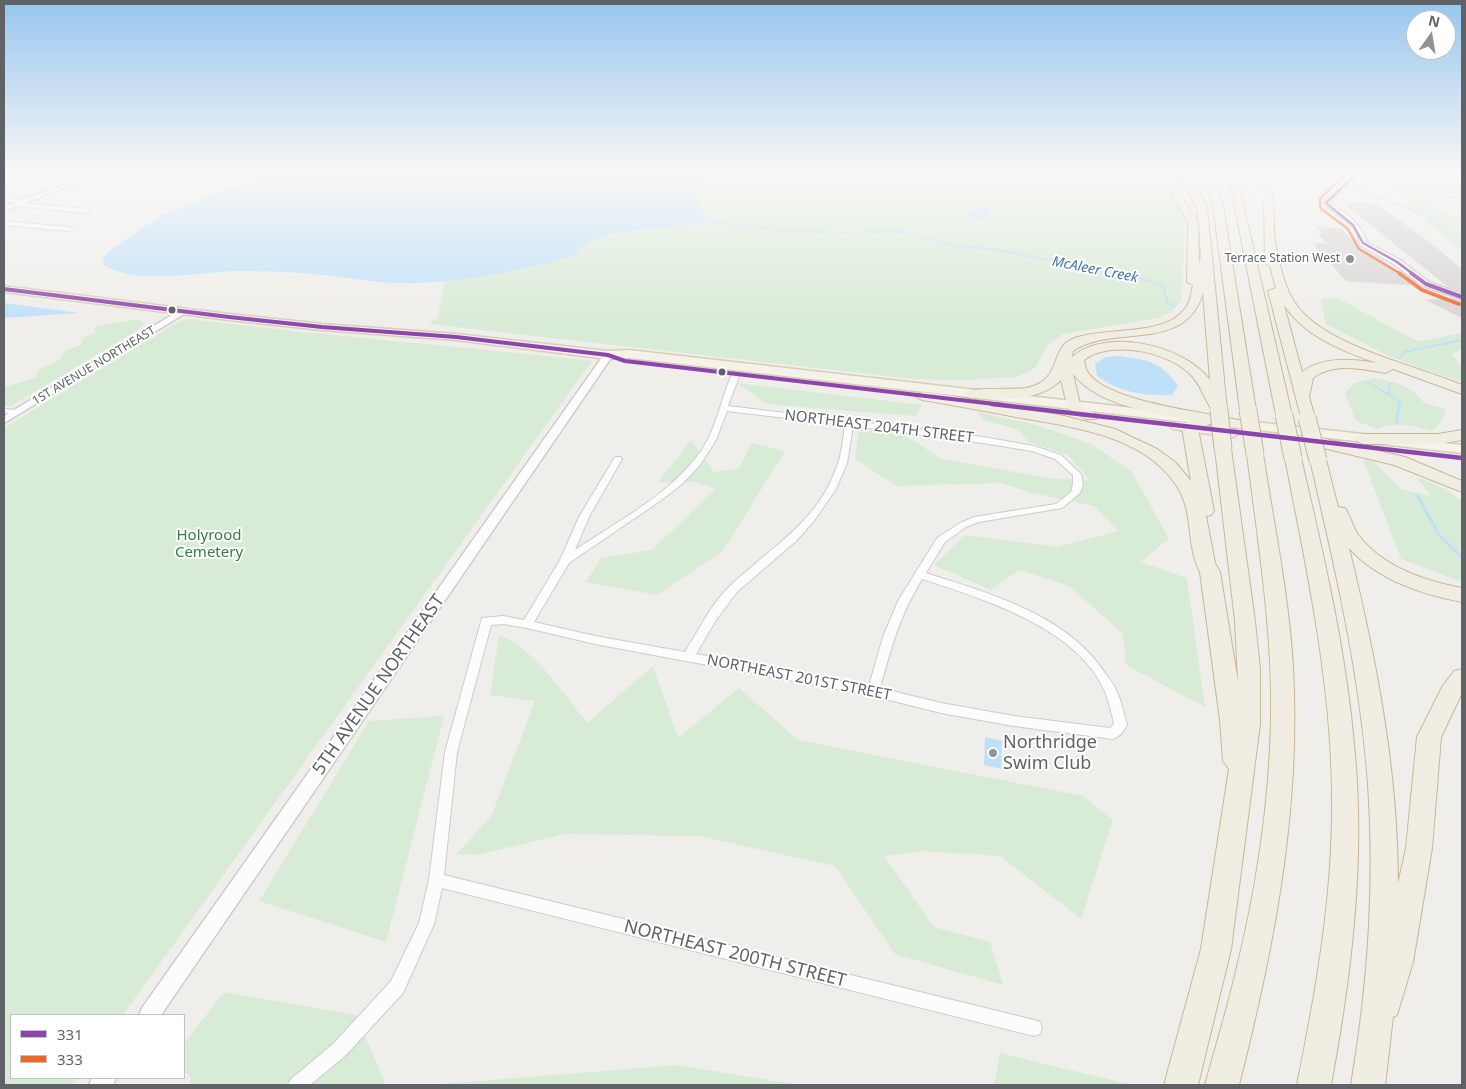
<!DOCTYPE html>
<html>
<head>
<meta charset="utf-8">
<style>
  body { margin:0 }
  #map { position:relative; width:1466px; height:1089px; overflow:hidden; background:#efeeea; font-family:"Noto Sans",sans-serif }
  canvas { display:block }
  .frame { position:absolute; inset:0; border:5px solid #5f6368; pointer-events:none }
  .legend { position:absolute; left:10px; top:1014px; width:175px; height:65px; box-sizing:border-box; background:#fff; border:1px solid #bfc1c3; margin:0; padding:6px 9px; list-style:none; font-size:15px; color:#5f6368 }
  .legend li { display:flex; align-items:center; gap:10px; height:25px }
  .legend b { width:25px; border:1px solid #bfc1c3 }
  .north { position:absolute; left:1406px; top:10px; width:50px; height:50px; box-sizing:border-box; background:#fff; border:1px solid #bfc1c3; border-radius:50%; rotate:13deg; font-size:14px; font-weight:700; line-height:20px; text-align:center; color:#5f6368 }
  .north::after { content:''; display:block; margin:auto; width:18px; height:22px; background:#919496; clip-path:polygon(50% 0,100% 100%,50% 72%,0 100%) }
</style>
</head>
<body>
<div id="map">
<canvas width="1466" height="1089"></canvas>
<div class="frame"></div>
<ul class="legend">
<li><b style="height:6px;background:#8e44ad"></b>331</li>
<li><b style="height:6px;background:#f26522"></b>333</li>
</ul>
<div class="north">N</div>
</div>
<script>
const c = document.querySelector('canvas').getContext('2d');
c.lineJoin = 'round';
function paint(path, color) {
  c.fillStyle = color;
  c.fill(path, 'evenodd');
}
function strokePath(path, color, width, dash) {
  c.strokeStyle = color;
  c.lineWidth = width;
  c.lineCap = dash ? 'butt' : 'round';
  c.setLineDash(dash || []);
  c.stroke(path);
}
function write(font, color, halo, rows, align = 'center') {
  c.font = font + ' "Noto Sans",sans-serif';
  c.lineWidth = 4;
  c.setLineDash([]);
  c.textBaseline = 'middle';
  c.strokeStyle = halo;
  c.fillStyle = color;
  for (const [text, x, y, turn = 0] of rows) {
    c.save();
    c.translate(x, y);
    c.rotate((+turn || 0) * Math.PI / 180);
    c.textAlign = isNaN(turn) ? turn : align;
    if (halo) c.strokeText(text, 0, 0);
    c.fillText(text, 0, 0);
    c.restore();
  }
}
paint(new Path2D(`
  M707,173H1166L1167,187L1185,217L1183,277L1181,301L1171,312L1158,318L1063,334L1048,344L1035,368L1017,377L962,380L913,379L429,324L438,317L444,281L472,278L562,259C577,255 579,247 591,242C627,228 665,231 701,224L702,213L694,193L705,181Z
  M1380,173H1393C1413,190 1437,186 1462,185V193H1424L1432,201L1430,206L1462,219V250L1408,208L1407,199L1385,180Z
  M1323,297L1340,299L1414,340L1422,341L1462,333V349L1452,354L1462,368V382L1388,356L1326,324L1321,302Z
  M137,319L144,323L138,330L11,406H4V387L36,378L39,369L60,360L65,351L81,345L83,338L96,333L94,327Z
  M190,319C324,336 458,346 592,361L123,1015H11V1078H78L73,1085H4V428L180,321Z
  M1375,378C1395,382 1412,386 1424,403L1446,409L1441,422L1432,431C1413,425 1396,421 1377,429L1356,421L1345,393L1354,383Z
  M737,383L922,405L915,416L766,404Z
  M977,412L1037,425L1091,444L1132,472L1169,539L1140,562L1187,578L1205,707L1126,665L1123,634L1069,586L1019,570L991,590L934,565L965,535L1057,547L1118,531L1094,506L1033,493L1000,483L897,486L855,459L859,430L904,435L942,459L1055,479L1090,480L1068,455L1029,442L1017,429L984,420Z
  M691,440L714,472L739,469L751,443L785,451L723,551L657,595L586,582L601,558L652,550L716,489L696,482H658Z
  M1363,459L1374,462L1401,489L1431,496L1416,477L1446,489L1462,501V582L1401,559Z
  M499,635C533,647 565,695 587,723L653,666L678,738L739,688L798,740L1083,796L1113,820L1081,919L1000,856L924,851L884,856L934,927L990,942L1003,985L895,954L835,866L699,836L563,834L477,855L456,854L491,817L535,701L490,695Z
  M444,716L386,942L259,901L369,721Z
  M224,992L356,1015L386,1085H190L191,1079L184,1070V1044Z
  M1000,1053L1132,1085H994Z
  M677,1065L799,1085H431Z`), '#d8ebd6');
paint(new Path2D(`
  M265,173H710V174L694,193C700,202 700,210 707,218L701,224C667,230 615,227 585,245C581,248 577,252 574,256C512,273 442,287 378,282C366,281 353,278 341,277C309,273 278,271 246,271C205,270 140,287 104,265L103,258L109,251L161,215Z
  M982,208L990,210L988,213L989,220L972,219L964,214Z
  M4,303H5L79,313L4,318Z
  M1117,356C1146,359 1161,361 1178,386L1172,395C1143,396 1122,393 1097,376L1095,364L1106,357Z
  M985,737L1002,741L1001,769L984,765Z`), '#bfe0f9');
strokePath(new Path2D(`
  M1314,173L1318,178L1330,181
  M1341,184L1353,173
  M1353,188L1426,215L1462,241
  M1335,198L1333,203L1337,209
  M704,221L769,229L845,233L894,231L910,233L953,246L993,249L1147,280L1163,286L1168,304L1175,306
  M1360,228L1368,241
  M1401,357L1404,352L1462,340
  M1368,382L1400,402L1399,405
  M1389,393L1390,384`), '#bfe0f9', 2);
strokePath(new Path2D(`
  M1396,422L1400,404
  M1417,495L1439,535L1462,557`), '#bfe0f9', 3);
const building = new Path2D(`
  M1346,203L1376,204L1424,238L1462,269V292L1448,287L1346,205H1350Z
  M1317,227L1342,229L1359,247L1383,260L1411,285L1346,281L1313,243L1328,244L1318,234H1322Z
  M1452,298L1462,301V318L1426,300Z`);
paint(building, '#d6d5d3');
strokePath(building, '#deddd9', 1);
const minor = new Path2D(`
  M112,173L181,177L196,173H205L181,179Z
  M1407,173H1423L1462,178V180Z
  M1444,197L1462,198V201L1442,200Z
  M4,198L22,200L25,202L23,203L88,209L91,211L88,213L16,206L13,204L15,203L4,201Z
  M4,221L69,227L72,229L69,231L4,225Z
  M733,372H739L740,374L728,406L983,437L1034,446L1061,455L1081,474L1083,484L1080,493L1062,508L979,522L966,527L945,542L926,573C991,594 1069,615 1107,676C1111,681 1115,686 1117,692C1122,703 1124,714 1127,725C1124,731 1119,737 1113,739L1014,726L941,713L873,696L595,644L527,628L503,624L491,625L457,752L444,875L1034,1020L1040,1022L1042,1028L1040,1034L1034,1036L442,888L434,924L403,993L345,1056L310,1085H288L291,1079L333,1044L391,981L419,923L429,880L445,752L482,618L503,616L524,620L560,560L579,517L615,457H621L622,459L589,517L575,550C618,521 682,488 707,441C719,419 722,394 733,372ZM727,411L845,425C843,438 842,452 838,463C820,521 771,547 730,586C711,604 699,630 685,652L595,636L534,622L569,563L660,501L681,485L700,465L716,440ZM853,426L983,443L1032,451L1055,459L1073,475V484L1071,492L1056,504L974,517L960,523L937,538L898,601L883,637L869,686L696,654L716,620L737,592L796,541L814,521L836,489L847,463ZM922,579C983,599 1080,628 1106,694C1109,704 1112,714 1114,724L1110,728L1014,716L941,703L880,688C891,648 900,615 922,579Z
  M4,409L16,410L20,412L16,414L4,413Z`);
const tertiary = new Path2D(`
  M94,173H103L4,211V207Z
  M1353,173H1360L1330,203C1345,214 1361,222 1366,242L1400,260L1429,282L1462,294V299L1423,286L1394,264L1360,245L1357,231L1351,224L1324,204V202Z
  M182,309L189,311L4,423V416Z
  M608,352L613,355L161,1015H139L142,1008L605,353Z
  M92,1078H116L113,1085H89Z`);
const primary = new Path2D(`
  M4,286L229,314L322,324L456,334L608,351L629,350L1194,415L1201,419L1194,423L629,358L608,359L456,340L322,330L229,320L4,292Z
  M1218,418L1462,445V453L1213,425L1211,422L1213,419Z
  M1178,422L1233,429L1240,433L1233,437L1173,429L1171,426L1173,423Z`);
const motorway = new Path2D(`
  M1167,173H1182L1197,188L1207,206L1227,410L1224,413H1214C1205,401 1202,387 1192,376C1170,352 1111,339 1084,360C1085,363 1085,368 1087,371C1104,402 1206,412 1238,420L1241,423L1233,428L1210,424L1198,429L1214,511L1211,515L1206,516L1215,563L1220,572L1238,682L1235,621L1215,449L1223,444L1231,449L1255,621L1260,669V724L1231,949L1198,1085H1164L1201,949L1229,769L1223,761L1220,720L1200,572C1186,546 1194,514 1178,488C1146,435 1071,427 1016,417C985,411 953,405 922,400L915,396L922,392L947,395L1064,416L1115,429L1157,449L1175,462L1191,481L1182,428L1189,420C1152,412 1098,406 1073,374L1080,404L1099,416L1096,419H1086L1068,409L1061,380C1038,403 1000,399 970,398L963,394C968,386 1013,390 1026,388C1065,380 1047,348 1075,338C1105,327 1164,336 1184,310C1190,304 1191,293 1193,285L1187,282L1188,222L1167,186ZM1175,176C1203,204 1198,220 1201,256L1199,264L1198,222L1179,192ZM1203,293L1210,380C1184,345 1106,327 1072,357L1073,351C1115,323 1185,354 1203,293Z
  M1205,173H1213L1223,206L1256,410L1248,415L1240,410L1213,206Z
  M1228,173H1236L1292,415L1284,420L1276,415Z
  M1253,173H1262C1281,198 1270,219 1276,246C1280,266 1285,291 1298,307C1329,347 1415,365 1462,385V394L1393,369L1386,373C1362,369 1334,362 1313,378L1309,397L1315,418L1307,423L1302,421L1268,291L1276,288L1270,266L1265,263L1264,198L1261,185ZM1284,305C1305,337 1343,351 1377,363C1352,359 1324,356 1302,372Z
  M1462,430V440L1438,444H1362L1354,439L1362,434H1438Z
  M1317,437L1405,457L1462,481V492L1394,465L1311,445L1309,442Z
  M1255,449L1263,454C1274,525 1289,596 1293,667C1301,809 1274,948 1239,1085H1205C1214,1051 1225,1017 1233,983C1255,898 1269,809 1271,721C1273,631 1258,543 1247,454Z
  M1293,453L1299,455L1301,458C1324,556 1347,654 1355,755C1365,865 1351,977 1331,1085H1297C1316,991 1333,896 1332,799C1332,684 1307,571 1285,458L1287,455Z
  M1318,455L1324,457L1326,460L1338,507L1345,508C1351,517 1353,528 1359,536C1383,567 1425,581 1462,588V602C1421,594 1378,580 1349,548C1376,658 1398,770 1398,884L1406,848L1417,737L1442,687L1454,671L1462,669V693L1441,737L1432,848L1413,962L1397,1015L1393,1017L1385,1085H1351C1368,985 1375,885 1368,784C1360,674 1335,567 1310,460L1312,457Z`);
strokePath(minor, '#cbcccc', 2);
strokePath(tertiary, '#cbcccc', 3);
strokePath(primary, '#d7ceb8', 3);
strokePath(motorway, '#c8b996', 2);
paint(minor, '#fdfcfc');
paint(tertiary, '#fdfcfc');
paint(primary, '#f4f2e9');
paint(motorway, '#f0ede3');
const motorwayBridgeFar1 = new Path2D(`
  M1260,200L1262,189L1272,176`);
const motorwayBridge = new Path2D(`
  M1219,410L1223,449
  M1248,410L1255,454
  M1284,415L1293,458
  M1307,418L1318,460`);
strokePath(motorwayBridgeFar1, '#c8b996', 11, []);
strokePath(motorwayBridge, '#c8b996', 19, []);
strokePath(motorwayBridgeFar1, '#f0ede3', 10);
strokePath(motorwayBridge, '#f0ede3', 17);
strokePath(new Path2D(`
  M1357,173L1326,203L1353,225L1363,243L1397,262L1413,274`), '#8e44ad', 2.5);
strokePath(new Path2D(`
  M1411,273L1426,284L1462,297
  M4,289L229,317L322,327L456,337L608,355L625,361L1003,405`), '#8e44ad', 4);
strokePath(new Path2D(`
  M992,404L1462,458`), '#8e44ad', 4.5);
strokePath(new Path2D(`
  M1346,173L1320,199V208L1348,229L1359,249L1401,274`), '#f26522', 2.5);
strokePath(new Path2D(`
  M1399,273L1422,290L1459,304`), '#f26522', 4);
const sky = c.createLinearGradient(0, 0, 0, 326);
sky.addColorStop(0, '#97c6ef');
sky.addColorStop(0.53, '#f8f7f6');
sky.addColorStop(1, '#f8f7f600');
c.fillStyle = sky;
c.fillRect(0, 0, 1466, 326);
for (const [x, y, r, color] of [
  [1350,259,5,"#919496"],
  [172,310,4.5,"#5f6368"],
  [722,372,4.5,"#5f6368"],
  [993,753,5,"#919496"]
]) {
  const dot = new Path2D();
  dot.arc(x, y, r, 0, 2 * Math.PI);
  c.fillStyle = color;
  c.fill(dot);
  strokePath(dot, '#fff', 2);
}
write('12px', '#5f6368', '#fff', [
  ["Terrace Station West",1340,259]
], 'right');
write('12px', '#5f6368', '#fff', [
  ["1ST AVENUE NORTHEAST",94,366,-31]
]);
write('italic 14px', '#4174aa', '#fff', [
  ["McAleer Creek",1095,270,11]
]);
write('15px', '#5f6368', '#fff', [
  ["NORTHEAST 204TH STREET",879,427,7],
  ["NORTHEAST 201ST STREET",799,678,11]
]);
write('15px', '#348238', '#fff', [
  ["Holyrood",209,536],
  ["Cemetery",209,553]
]);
write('18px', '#5f6368', '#fff', [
  ["5TH AVENUE NORTHEAST",379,685,-55],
  ["NORTHEAST 200TH STREET",735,954,14]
]);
write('18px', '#5f6368', '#fff', [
  ["Northridge",1003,743],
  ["Swim Club",1003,764]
], 'left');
</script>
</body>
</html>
